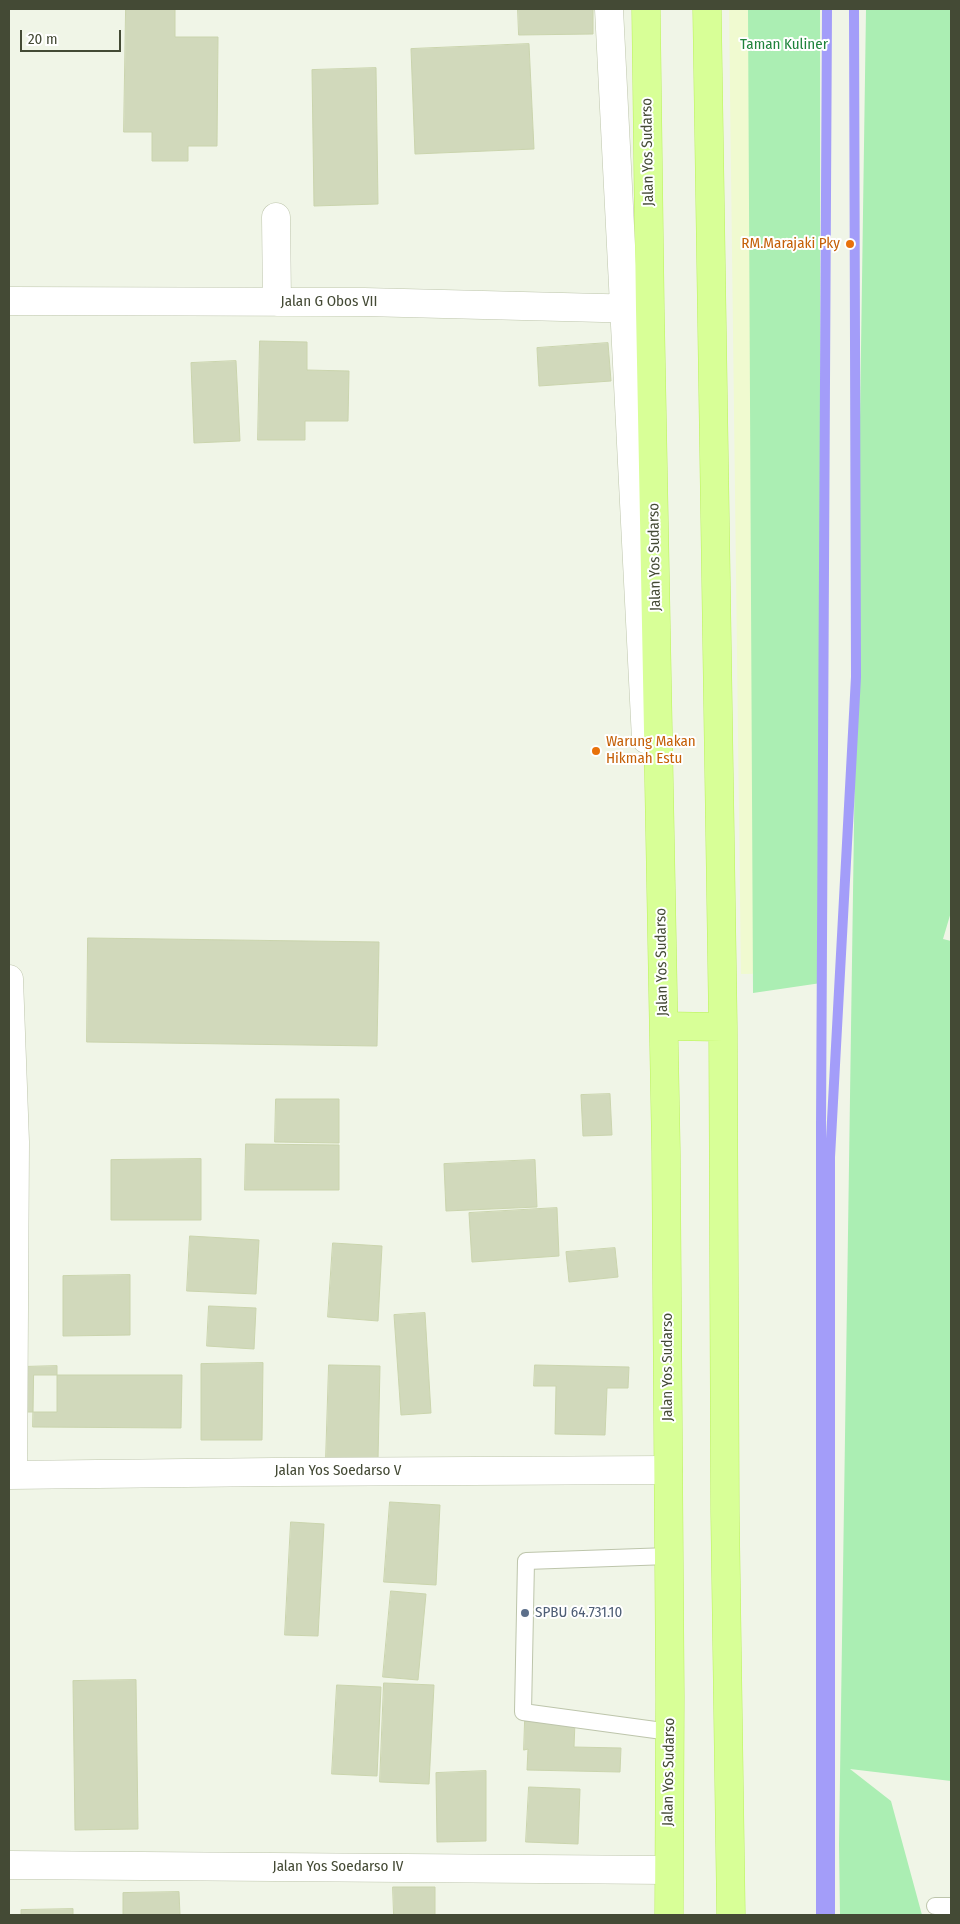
<!DOCTYPE html>
<html>
<head>
<meta charset="utf-8">
<style>
  body { margin:0 }
  #map { position:relative; width:960px; height:1924px; overflow:hidden; background:#f0f5e7; font-family:"Fira Sans Condensed",sans-serif }
  canvas { display:block }
  .frame { position:absolute; inset:0; border:10px solid #444a35; pointer-events:none }
  .scale { position:absolute; left:20px; top:30px; width:101px; height:22px; box-sizing:border-box; border:2px solid #444a35; border-top:0; padding-left:6px; font-size:15px; line-height:18px; white-space:nowrap; color:#444a35; -webkit-text-stroke:4px #fff; paint-order:stroke }
</style>
</head>
<body>
<div id="map">
<canvas width="960" height="1924"></canvas>
<div class="frame"></div>
<div class="scale">20 m</div>
</div>
<script>
const c = document.querySelector('canvas').getContext('2d');
c.lineJoin = 'round';
function paint(path, color) {
  c.fillStyle = color;
  c.fill(path, 'evenodd');
}
function strokePath(path, color, width, dash) {
  c.strokeStyle = color;
  c.lineWidth = width;
  c.lineCap = dash ? 'butt' : 'round';
  c.setLineDash(dash || []);
  c.stroke(path);
}
function write(font, color, halo, rows, align = 'center') {
  c.font = font + ' "Fira Sans Condensed",sans-serif';
  c.lineWidth = 4;
  c.setLineDash([]);
  c.textBaseline = 'middle';
  c.strokeStyle = halo;
  c.fillStyle = color;
  for (const [text, x, y, turn = 0] of rows) {
    c.save();
    c.translate(x, y);
    c.rotate((+turn || 0) * Math.PI / 180);
    c.textAlign = isNaN(turn) ? turn : align;
    if (halo) c.strokeText(text, 0, 0);
    c.fillText(text, 0, 0);
    c.restore();
  }
}
paint(new Path2D(`
  M729,9H819L818,973L741,974Z`), '#f0fad0');
paint(new Path2D(`
  M748,9H820L821,983L753,993Z
  M866,9H951V912L943,939L951,941V1781L850,1769L891,1801L922,1915H840L839,1843Z`), '#abeeb3');
strokePath(new Path2D(`
  M821,1915V1124L827,9
  M830,1915V1157L856,677L854,9`), '#a39df9', 10);
const building = new Path2D(`
  M126,9H175V37H218L217,146H188V161H152V132H124Z
  M518,9H593V34L519,35Z
  M529,44L534,149L415,154L411,49Z
  M376,68L378,204L314,206L312,70Z
  M260,341L307,342V370L349,371L348,421H305V440H258Z
  M608,343L611,381L539,386L537,348Z
  M236,361L240,441L194,443L191,363Z
  M88,938L379,942L377,1046L87,1042Z
  M610,1094L612,1135L583,1136L581,1095Z
  M276,1099H339V1143L275,1142Z
  M246,1144L339,1145V1190H245Z
  M201,1159V1220H111V1160Z
  M535,1160L537,1207L446,1211L444,1164Z
  M557,1208L559,1256L472,1262L469,1213Z
  M190,1236L259,1240L256,1294L187,1291Z
  M333,1243L382,1246L378,1321L328,1317Z
  M615,1248L618,1277L569,1282L566,1252Z
  M130,1275V1335L63,1336V1276Z
  M209,1306L256,1308L254,1349L207,1346Z
  M425,1313L431,1413L401,1415L394,1315Z
  M263,1363L262,1440H201V1364Z
  M329,1365L380,1366L378,1460L326,1459Z
  M535,1365L629,1367L628,1388H607L605,1435L555,1434L556,1386H534Z
  M57,1366V1412H21V1367Z
  M34,1375H182L181,1428L33,1427Z
  M390,1502L440,1505L436,1585L384,1582Z
  M291,1522L324,1524L318,1636L285,1635Z
  M391,1591L426,1594L418,1680L383,1677Z
  M136,1680L138,1829L75,1830L73,1681Z
  M384,1683L434,1685L429,1784L380,1782Z
  M337,1685L381,1687L377,1776L332,1774Z
  M525,1721L575,1722L574,1747L621,1748L620,1772L527,1770L528,1749L524,1750Z
  M486,1771V1841L437,1842L436,1773Z
  M529,1787L580,1789L578,1844L526,1842Z
  M393,1887H435V1915H394Z
  M179,1892L180,1915H123V1893Z
  M73,1909V1915H21V1910Z`);
paint(building, '#d1d9bb');
strokePath(building, '#cad4ad', 1);
const lane = new Path2D(`
  M669,1556L526,1561L523,1712L670,1732
  M935,1906H951`);
const street = new Path2D(`
  M609,9L646,739
  M276,217L277,302
  M9,301L364,302L642,309
  M9,979L15,1142L13,1475
  M9,1475L274,1472L668,1470
  M9,1865L668,1870`);
const primary = new Path2D(`
  M646,9L650,309L666,1151L670,1697L669,1915
  M707,9L723,1027L725,1512L731,1915
  M664,1026L723,1027`);
strokePath(lane, '#bdc5ab', 18);
strokePath(street, '#bdc5ab', 29);
strokePath(primary, '#baf259', 29);
strokePath(lane, '#fff', 16);
strokePath(street, '#fff', 28);
strokePath(primary, '#d8ff97', 28);
for (const [x, y, r, color] of [
  [850,244,5,"#e8710a"],
  [596,751,5,"#e8710a"],
  [525,1613,5,"#5c6f8a"]
]) {
  const dot = new Path2D();
  dot.arc(x, y, r, 0, 2 * Math.PI);
  c.fillStyle = color;
  c.fill(dot);
  strokePath(dot, '#fff', 2);
}
write('15px', '#20833c', '#fff', [
  ["Taman Kuliner",784,45]
]);
write('15px', '#444a35', '#fff', [
  ["Jalan Yos Sudarso",648,152,-91],
  ["Jalan G Obos VII",329,302],
  ["Jalan Yos Sudarso",655,557,-91],
  ["Jalan Yos Sudarso",662,962,-91],
  ["Jalan Yos Sudarso",668,1367,-90],
  ["Jalan Yos Soedarso V",338,1471],
  ["Jalan Yos Sudarso",669,1772,-89],
  ["Jalan Yos Soedarso IV",338,1867]
]);
write('15px', '#c56008', '#fff', [
  ["RM.Marajaki Pky",840,244],
  ["Warung Makan",606,742,"left"],
  ["Hikmah Estu",606,759,"left"]
], 'right');
write('15px', '#4e5e75', '#fff', [
  ["SPBU 64.731.10",535,1613]
], 'left');
</script>
</body>
</html>
